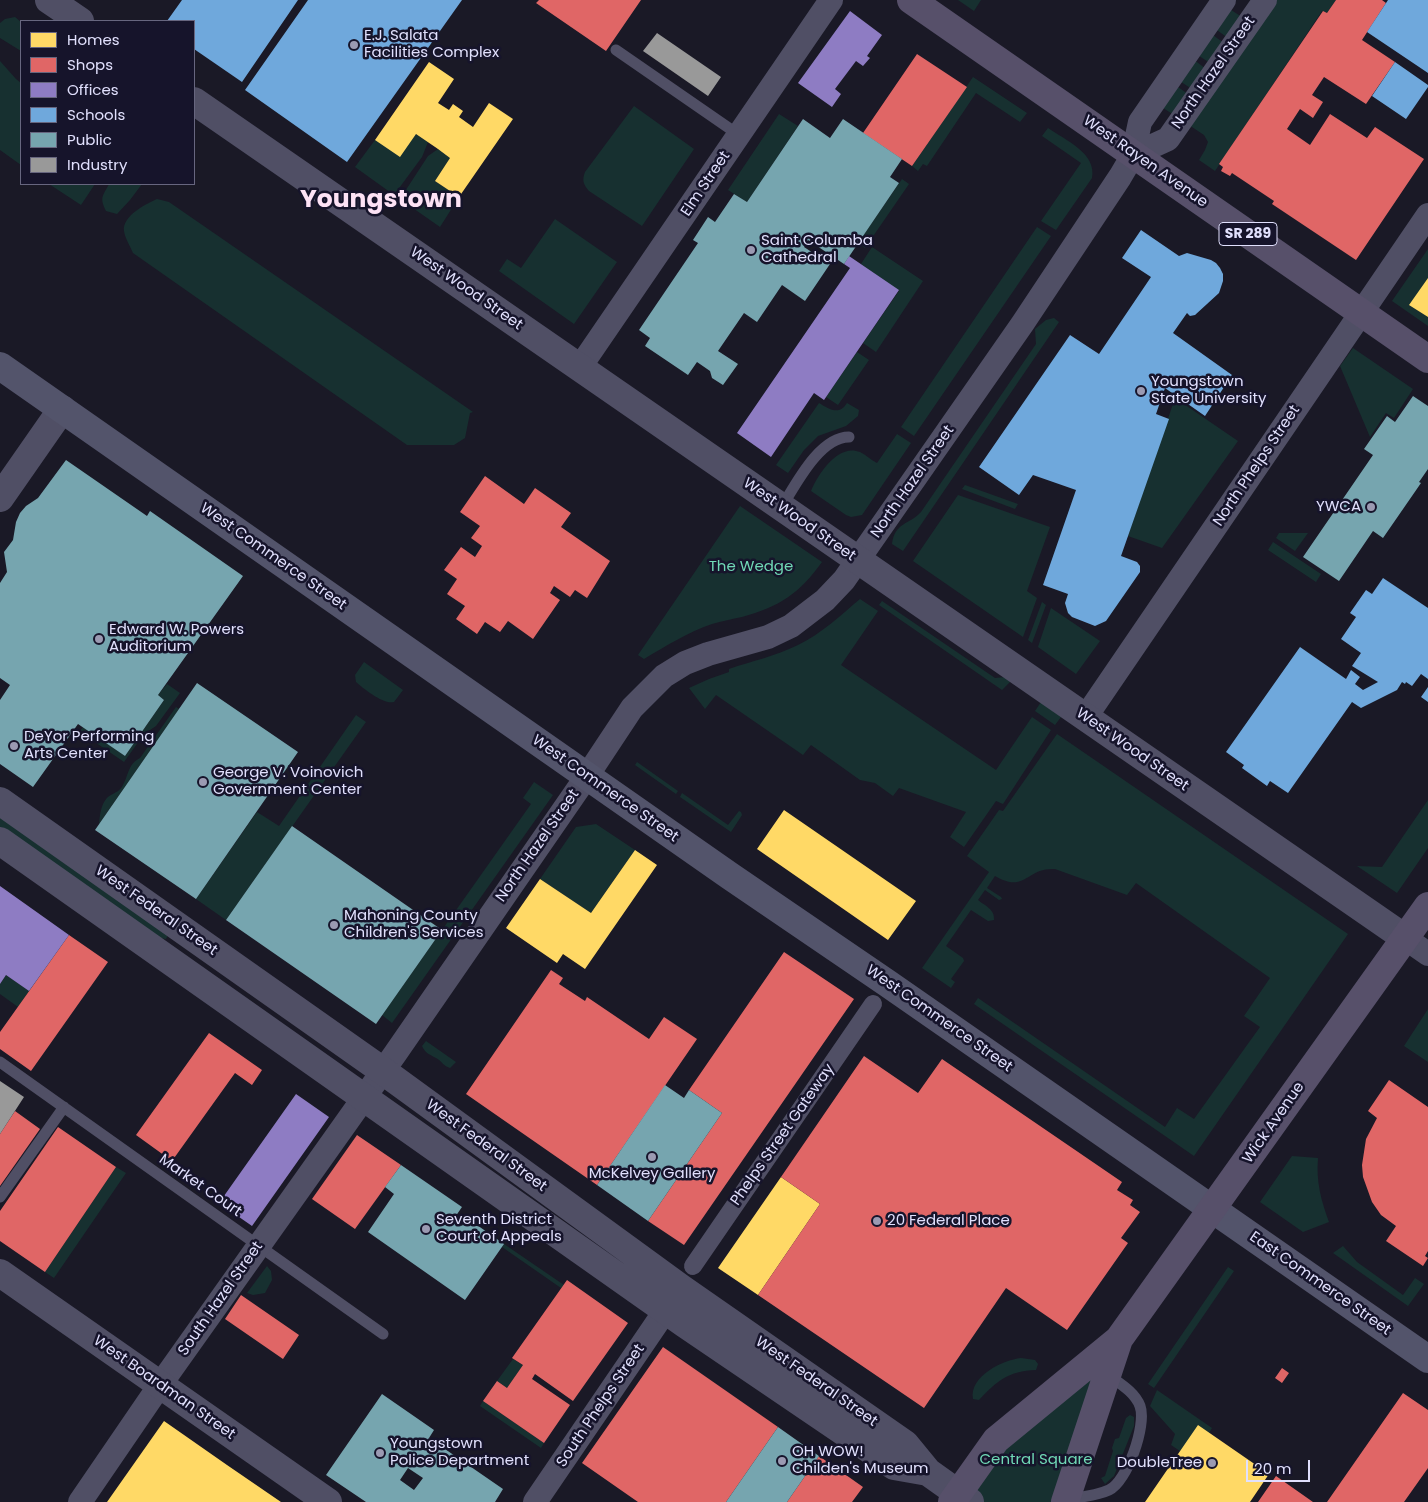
<!DOCTYPE html>
<html>
<head>
<meta charset="utf-8">
<style>
  body { margin:0 }
  #map { position:relative; width:1428px; height:1502px; overflow:hidden; background:#1a1926; font-family:Poppins,sans-serif }
  canvas { display:block }
  .legend { position:absolute; left:20px; top:20px; width:175px; height:165px; box-sizing:border-box; background:#16142b; border:1px solid #67667f; margin:0; padding:6px 9px; list-style:none; font-size:15px; color:#e1e0fd }
  .legend li { display:flex; align-items:center; gap:10px; height:25px }
  .legend b { width:25px; border:1px solid #67667f }
  .scale { position:absolute; left:1246px; top:1460px; width:64px; height:22px; box-sizing:border-box; border:2px solid #e1e0fd; border-top:0; padding-left:6px; font-size:15px; line-height:18px; white-space:nowrap; color:#e1e0fd; -webkit-text-stroke:4px #16142b; paint-order:stroke }
</style>
</head>
<body>
<div id="map">
<canvas width="1428" height="1502"></canvas>
<ul class="legend">
<li><b style="height:14px;background:#ffd966"></b>Homes</li>
<li><b style="height:14px;background:#e06666"></b>Shops</li>
<li><b style="height:14px;background:#8e7cc3"></b>Offices</li>
<li><b style="height:14px;background:#6fa8dc"></b>Schools</li>
<li><b style="height:14px;background:#76a5af"></b>Public</li>
<li><b style="height:14px;background:#999"></b>Industry</li>
</ul>
<div class="scale">20 m</div>
</div>
<script>
const c = document.querySelector('canvas').getContext('2d');
c.lineJoin = 'round';
function paint(path, color) {
  c.fillStyle = color;
  c.fill(path, 'evenodd');
}
function strokePath(path, color, width, dash) {
  c.strokeStyle = color;
  c.lineWidth = width;
  c.lineCap = dash ? 'butt' : 'round';
  c.setLineDash(dash || []);
  c.stroke(path);
}
function write(font, color, halo, rows, align = 'center') {
  c.font = font + ' Poppins,sans-serif';
  c.lineWidth = 5;
  c.setLineDash([]);
  c.textBaseline = 'middle';
  c.strokeStyle = halo;
  c.fillStyle = color;
  for (const [text, x, y, turn = 0] of rows) {
    c.save();
    c.translate(x, y);
    c.rotate((+turn || 0) * Math.PI / 180);
    c.textAlign = isNaN(turn) ? turn : align;
    if (halo) c.strokeText(text, 0, 0);
    c.fillText(text, 0, 0);
    c.restore();
  }
}
paint(new Path2D(`
  M958,0H981L974,11Z
  M1275,0H1336L1327,13L1322,11L1215,171L1199,160L1205,150L1208,142L1204,135L1189,125Z
  M1228,8L1242,17L1228,38L1214,28Z
  M15,17L21,22V51L0,38V23L5,19Z
  M1210,33L1224,43L1210,63L1196,54Z
  M1193,59L1206,69L1192,89L1178,80Z
  M0,61L16,79L21,83V165L0,150Z
  M973,77L1027,113L1020,122L976,93L927,166L923,164L918,171L912,166Z
  M1175,85L1188,94L1174,115L1160,106Z
  M634,106L694,149L642,226L589,191C583,184 582,180 585,172Z
  M779,114L798,126L747,202L728,190Z
  M1048,128C1065,140 1097,153 1092,178L1056,230L1041,221L1081,163L1042,136Z
  M416,134L428,142L422,157L394,195L355,167L375,140Z
  M438,149L450,158L435,181L459,197L440,227L400,199L428,156Z
  M902,179L909,184L865,248L858,243Z
  M49,184H95L81,205Z
  M109,184H142L130,200L117,214L106,211C99,197 103,196 109,184Z
  M157,199L169,202L473,412L470,413L465,438L454,445H407L133,253C130,246 125,238 124,231C122,216 146,204 157,199Z
  M555,219L617,262L574,324L499,271L507,259L521,268Z
  M1037,227L1051,236L914,436L901,427Z
  M872,247L923,281L876,352L863,343L899,291L861,264Z
  M1428,249V278L1410,305L1428,317V326L1392,301Z
  M1054,318L1059,322L903,551L892,544C895,522 909,525 921,512L1036,344L1035,329L1046,320Z
  M1353,348L1413,389L1394,418L1386,413L1370,437L1340,366Z
  M857,352L869,360L838,405L826,397Z
  M1175,398L1238,441L1162,548L1128,536Z
  M819,403C829,409 839,416 847,403L859,410L858,416L846,426L818,436L804,450L788,473L776,465Z
  M897,434L911,443L862,515L851,517L846,515L811,491C818,474 838,443 860,452C866,455 871,460 877,463Z
  M965,485L1018,504L1015,509L962,489Z
  M958,495L1050,527L1027,591L1037,598L1023,637L913,561Z
  M740,506L822,562C800,593 779,607 742,617C732,619 722,621 712,624C688,632 666,646 644,659L638,655Z
  M1279,533H1308L1295,551L1276,538Z
  M1273,542L1321,574L1316,582L1268,550Z
  M860,599L878,611L841,665L996,770L1032,717L1051,730L1003,804L996,801L964,847L950,837L966,812L899,788L893,796L875,783L860,780L811,745L803,755L716,695L705,709L689,688L709,679L729,672V669C752,661 776,656 798,645C821,634 841,615 860,599Z
  M882,601L995,678L1006,677L1011,681L1002,690L879,605Z
  M1042,602L1046,605L1032,643L1028,640Z
  M1051,608L1100,641L1076,674L1038,647Z
  M364,662L403,690L394,702C384,705 364,689 356,682L355,675Z
  M167,684L180,693L156,726L144,734L124,762L89,738L84,739L77,735L83,727L125,756L164,700L158,695Z
  M1041,702L1061,717L1055,725L1035,711Z
  M176,707L179,709L99,824C100,815 101,800 111,795C116,792 120,791 123,785C129,774 128,764 140,758Z
  M356,715L366,722L226,920L196,899L257,812L279,826Z
  M1057,734L1348,934L1194,1156L974,1004L978,998L1165,1127L1177,1108L1194,1119L1260,1027L1244,1016L1270,978L1136,883L1127,895L1055,869C1026,867 1026,894 995,876L987,888L1001,897L1002,899L999,900L985,890L978,900C985,906 995,909 994,920L988,921L971,910L946,946L963,958L964,961L951,979L955,982L951,988L922,968L989,872L967,856L999,810L1003,811Z
  M637,762L678,791L676,794L635,765Z
  M534,782L553,795L392,1023L382,1015L531,804L523,798Z
  M682,793L728,825L739,811L741,812L742,815L731,832L680,797Z
  M1428,800V848L1397,893L1357,866L1382,867Z
  M0,815L168,935L166,939L160,938L0,830Z
  M596,824L635,850L591,913L540,879L576,827Z
  M6,975L29,991L18,1007L0,994V984Z
  M1428,1009V1062L1404,1046Z
  M426,1041L456,1062L450,1068C443,1066 442,1061 436,1058C429,1054 426,1054 422,1046Z
  M1292,1156L1318,1158C1316,1182 1321,1200 1329,1222L1303,1232L1260,1202Z
  M116,1167L126,1173L54,1278L45,1272Z
  M504,1244L564,1285L561,1288L502,1247Z
  M1343,1246L1357,1262L1403,1295L1415,1278L1424,1284L1408,1306L1333,1253Z
  M267,1266L271,1271L272,1280L265,1293L253,1295L247,1293Z
  M1228,1267L1234,1271L1154,1388L1148,1384Z
  M1119,1339L1065,1502H952Z
  M1021,1358L1035,1360L1038,1364L1036,1370C1008,1371 997,1381 979,1400L973,1399C969,1376 1003,1360 1021,1358Z
  M513,1359L523,1365L507,1388L497,1381Z
  M1157,1390L1212,1428L1209,1433L1180,1451L1171,1445L1175,1434L1150,1406Z
  M483,1401L544,1443L541,1448L480,1406Z
  M1130,1415L1134,1417V1426L1114,1476L1105,1484L1101,1478L1105,1476L1113,1451L1112,1448L1115,1439L1119,1438L1126,1418Z`), '#173030');
paint(new Path2D(`
  M429,62L454,79L438,103L449,110L453,104L463,111L459,117L473,127L489,103L513,119L459,197L435,181L450,158L438,149L416,134L400,157L375,140Z
  M1428,278V317L1409,305Z
  M784,810L916,901L888,940L757,849Z
  M635,850L657,865L585,969L563,954L557,963L506,928L540,879L591,913Z
  M781,1177L820,1204L758,1295L718,1268Z
  M164,1421L227,1465L281,1502H107Z
  M1198,1425L1269,1474L1250,1502H1145Z`), '#ffd966');
paint(new Path2D(`
  M539,0H641L606,51L536,3Z
  M1336,0H1382L1386,3L1362,40L1395,62L1366,104L1324,77L1312,95L1323,102L1313,118L1300,109L1287,129L1310,145L1330,114L1367,138L1375,127L1424,159L1356,260L1272,204L1274,201L1232,173L1230,176L1221,171L1223,167L1219,164L1323,11L1327,13Z
  M917,54L967,87L912,166L863,133Z
  M485,476L524,504L535,488L571,513L561,527L610,561L587,598L575,590L570,597L554,586L550,593L560,600L533,639L508,621L500,632L485,622L477,634L456,619L465,606L447,594L457,579L444,570L461,547L475,557L482,546L471,538L480,526L460,512Z
  M69,935L108,962L31,1071L0,1049V1032Z
  M784,952L854,999L684,1245L648,1221L722,1113L689,1090Z
  M551,970L563,978L559,984L585,1001L587,997L649,1039L664,1017L697,1039L597,1185L466,1094Z
  M209,1033L262,1070L252,1085L235,1073L172,1161L136,1135Z
  M864,1056L918,1093L942,1059L1122,1182L1117,1190L1133,1200L1130,1205L1140,1212L1121,1238L1128,1243L1067,1330L1006,1288L924,1408L758,1295L820,1204L781,1177Z
  M1389,1080L1428,1107V1251L1425,1256L1428,1258L1423,1266L1386,1241L1396,1226L1381,1215L1372,1202L1363,1177L1362,1165L1366,1139L1377,1118L1368,1111Z
  M15,1111L40,1129L0,1186V1134Z
  M58,1127L116,1167L45,1272L0,1241V1211Z
  M357,1135L401,1165L355,1229L312,1199Z
  M567,1280L628,1323L573,1401L535,1374L532,1379L570,1405L544,1443L483,1401L497,1381L507,1388L523,1365L512,1358Z
  M241,1295L299,1335L283,1359L225,1319Z
  M663,1347L778,1427L726,1502H638L582,1463Z
  M1282,1368L1289,1373L1282,1383L1275,1378Z
  M1403,1393L1428,1410V1468L1404,1502H1327Z
  M819,1456L863,1487L852,1502H787Z
  M1276,1476L1313,1502H1258Z`), '#e06666');
paint(new Path2D(`
  M850,11L882,35L867,56L870,58L863,66L856,61L835,89L841,94L832,107L798,83Z
  M849,256L899,290L824,400L814,393L771,457L737,433L850,268L844,264Z
  M0,886L69,935L29,991L6,975L0,984Z
  M296,1094L329,1117L252,1226L219,1203Z`), '#8e7cc3');
paint(new Path2D(`
  M182,0H298L242,82L194,49V21H167Z
  M308,0H462L347,162L245,90Z
  M1388,0H1428V73L1367,32Z
  M1395,62L1428,85V87L1406,119L1372,96Z
  M1141,230L1179,256L1187,253L1211,260L1216,263L1220,268L1223,274V281L1219,293L1195,315L1190,316L1187,313L1173,333L1232,375L1205,416L1165,388L1156,414L1169,419L1121,556L1137,562L1140,566V572L1106,621L1095,626L1072,617L1068,613L1065,603L1068,594L1043,585L1076,490L1033,475L1019,495L979,467L1070,335L1099,354L1151,277L1122,258Z
  M1383,578L1428,608V679L1421,674L1412,686L1406,682L1405,684L1402,682L1397,690L1361,708L1352,702L1288,793L1270,781L1267,786L1242,768L1244,765L1226,752L1300,647L1346,679L1351,670L1360,677L1355,684L1363,690L1378,682L1352,666L1361,653L1341,639L1356,617L1350,613L1366,590L1372,594Z
  M1428,687V702L1421,697Z`), '#6fa8dc');
paint(new Path2D(`
  M803,119L830,138L843,119L902,159L890,177L899,183L844,264L808,240L804,247L830,264L805,301L782,285L757,322L744,313L718,351L738,364L723,385L712,378L710,371L697,362L688,375L645,346L650,338L639,330L698,243L693,240L708,217L715,222L734,194L747,202Z
  M1413,396L1428,406V469L1419,482L1421,483L1383,538L1373,531L1339,581L1303,557L1373,455L1364,449L1387,416L1395,422Z
  M66,460L147,516L150,511L243,576L158,695L164,700L125,756L78,724L33,787L0,764V700L10,685L0,678V583L7,572L4,552L13,540L16,522L20,513L26,506L38,498Z
  M197,683L298,752L196,899L95,830Z
  M292,826L442,930L376,1024L226,920Z
  M665,1085L684,1098L689,1090L722,1113L648,1221L597,1185Z
  M401,1165L462,1207L453,1220L462,1226L467,1218L504,1244L465,1300L368,1232L394,1194L385,1187Z
  M382,1394L434,1430L429,1438L503,1489L495,1502H366L326,1475ZM408,1468L423,1478L414,1490L400,1480Z
  M778,1427L819,1456L787,1502H726Z`), '#76a5af');
paint(new Path2D(`
  M657,33L721,77L708,96L643,51Z
  M0,1081L24,1097L0,1134Z`), '#999');
strokePath(new Path2D(`
  M616,50L739,135
  M781,508C795,486 819,437 849,437
  M0,1062L383,1334
  M0,1197L64,1107
  M1067,1499C1081,1497 1096,1496 1109,1490C1127,1482 1147,1425 1140,1406C1135,1392 1119,1383 1107,1374`), '#504f65', 11);
strokePath(new Path2D(`
  M693,1266L873,1004`), '#504f65', 18);
strokePath(new Path2D(`
  M1133,155L1168,139L1265,0
  M580,367L831,0
  M1085,718L1428,215
  M1405,938L1428,954
  M80,1502L160,1385L395,1054L587,776L632,708L664,676L685,663L708,654L768,637L791,626L825,600L844,580L1023,323L1120,177L1133,155L1140,122L1224,0
  M535,1502L676,1295`), '#504f65', 24);
strokePath(new Path2D(`
  M49,0L80,21
  M194,101L1405,938
  M0,498L62,409
  M0,801L383,1071L681,1288L905,1444L928,1472L970,1502
  M0,841L685,1324L894,1466L928,1472
  M0,1273L328,1502`), '#504f65', 28);
strokePath(new Path2D(`
  M0,366L730,876L887,983L1428,1359`), '#53546b', 28);
strokePath(new Path2D(`
  M911,0L1428,359
  M952,1502L996,1440L1119,1339L1428,906
  M1065,1502L1119,1339`), '#57506a', 28);
for (const [x, y, r, color] of [
  [354,45,5,"#9b9ab2"],
  [751,250,5,"#9b9ab2"],
  [1141,391,5,"#9b9ab2"],
  [1371,507,5,"#9b9ab2"],
  [99,639,5,"#9b9ab2"],
  [14,746,5,"#9b9ab2"],
  [203,782,5,"#9b9ab2"],
  [334,925,5,"#9b9ab2"],
  [652,1157,5,"#9b9ab2"],
  [877,1221,5,"#9b9ab2"],
  [426,1229,5,"#9b9ab2"],
  [380,1453,5,"#9b9ab2"],
  [782,1461,5,"#9b9ab2"],
  [1212,1463,5,"#9b9ab2"]
]) {
  const dot = new Path2D();
  dot.arc(x, y, r, 0, 2 * Math.PI);
  c.fillStyle = color;
  c.fill(dot);
  strokePath(dot, '#16142b', 2);
}
for (const [x, y, w] of [
  [1248,234,58]
]) {
  const box = new Path2D();
  box.roundRect(x - w / 2, y - 11.5, w, 23, 4);
  c.fillStyle = '#16142b';
  c.fill(box);
  strokePath(box, '#e1e0fd', 1);
}
write('bold 14px', '#e1e0fd', null, [
  ["SR 289",1248,234]
]);
write('15px', '#e1e0fd', '#16142b', [
  ["E.J. Salata",364,36],
  ["Facilities Complex",364,53],
  ["Saint Columba",761,241],
  ["Cathedral",761,258],
  ["Youngstown",1151,382],
  ["State University",1151,399],
  ["YWCA",1361,507,"right"],
  ["Edward W. Powers",109,630],
  ["Auditorium",109,647],
  ["DeYor Performing",24,737],
  ["Arts Center",24,754],
  ["George V. Voinovich",213,773],
  ["Government Center",213,790],
  ["Mahoning County",344,916],
  ["Children's Services",344,933],
  ["McKelvey Gallery",652,1174,"center"],
  ["Seventh District",436,1220],
  ["Court of Appeals",436,1237],
  ["20 Federal Place",887,1221],
  ["Youngstown",390,1444],
  ["Police Department",390,1461],
  ["OH WOW!",792,1452],
  ["Childen's Museum",792,1469],
  ["DoubleTree",1202,1463,"right"]
], 'left');
write('15px', '#e1e0fd', '#16142b', [
  ["North Hazel Street",1214,73,-55],
  ["West Rayen Avenue",1145,162,35],
  ["Elm Street",706,184,-56],
  ["West Wood Street",466,289,35],
  ["North Phelps Street",1257,466,-56],
  ["North Hazel Street",913,482,-55],
  ["West Wood Street",799,520,35],
  ["West Commerce Street",273,557,35],
  ["West Wood Street",1132,750,35],
  ["West Commerce Street",605,789,35],
  ["North Hazel Street",538,846,-55],
  ["West Federal Street",156,911,35],
  ["West Commerce Street",939,1019,35],
  ["Wick Avenue",1274,1123,-55],
  ["Phelps Street Gateway",783,1135,-55],
  ["West Federal Street",486,1146,36],
  ["Market Court",200,1186,35],
  ["East Commerce Street",1320,1284,35],
  ["South Hazel Street",221,1299,-55],
  ["West Federal Street",816,1382,35],
  ["West Boardman Street",164,1388,35],
  ["South Phelps Street",601,1406,-56]
]);
write('15px', '#70d9b6', '#16142b', [
  ["The Wedge",751,567],
  ["Central Square",1036,1460]
]);
write('bold 25px', '#fde2f5', '#16142b', [
  ["Youngstown",381,201]
]);
</script>
</body>
</html>
